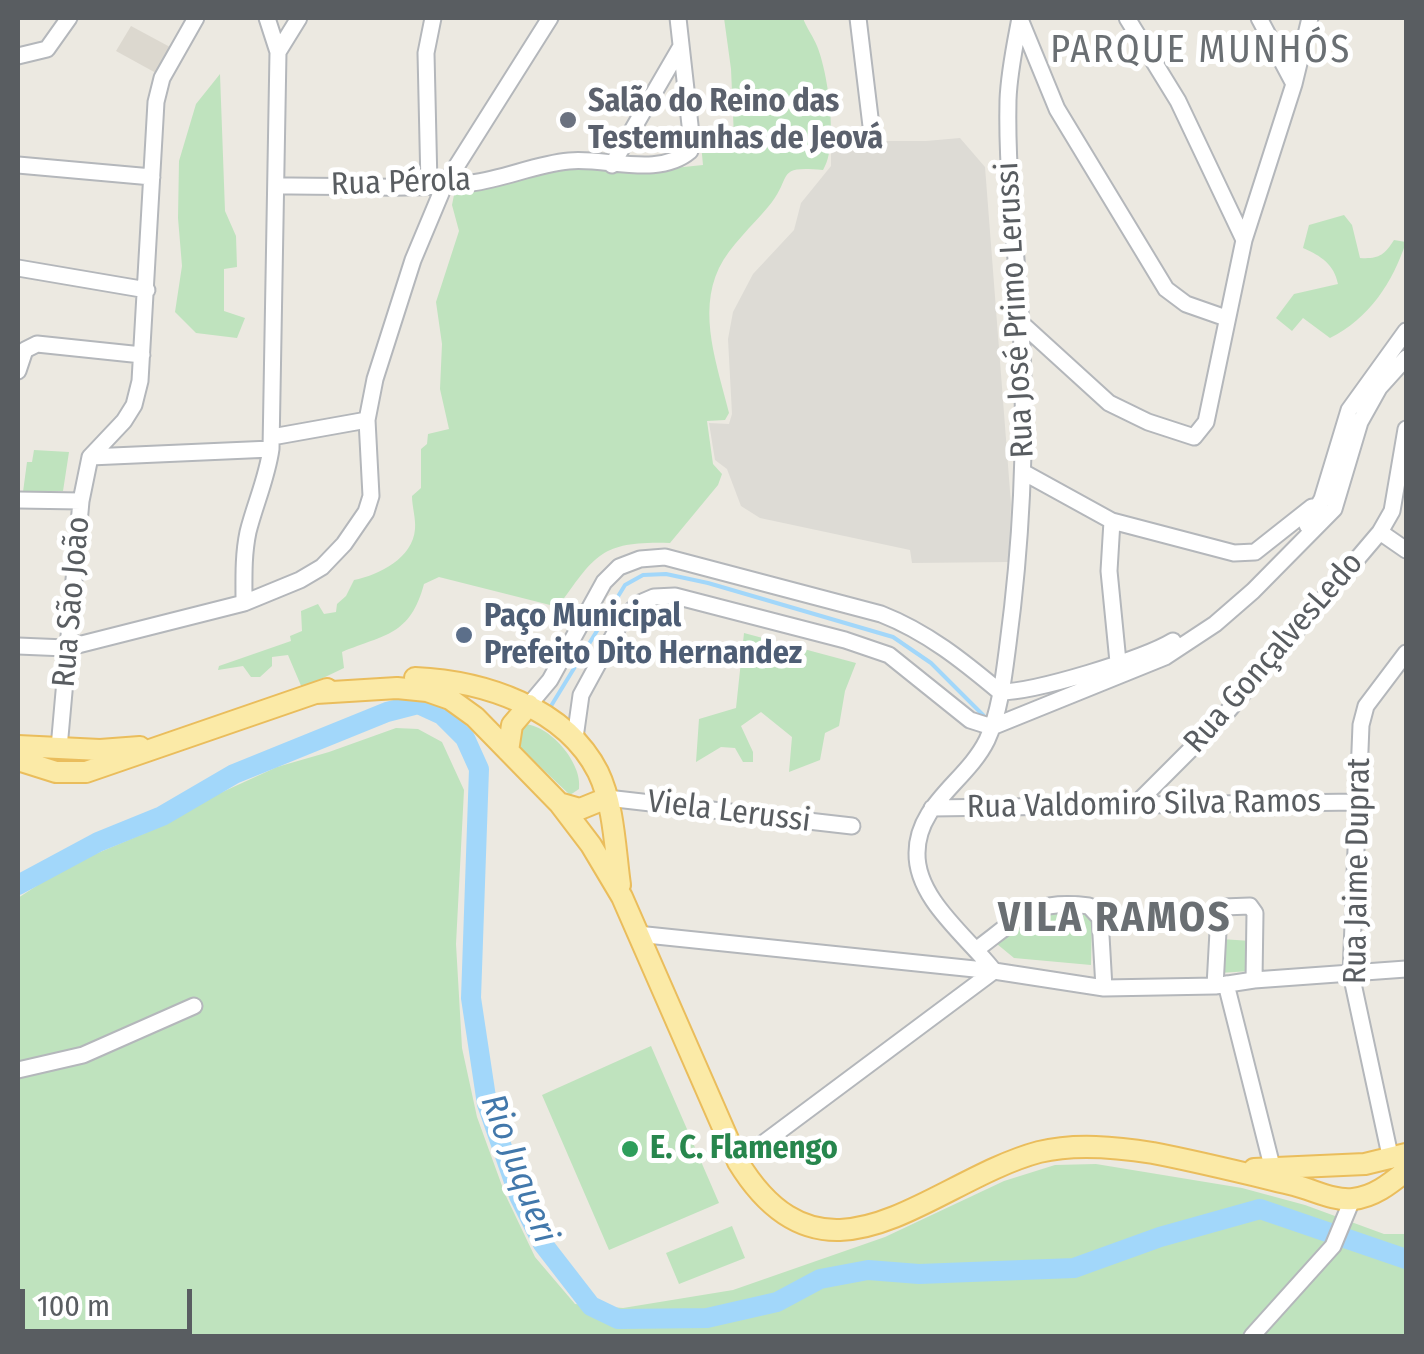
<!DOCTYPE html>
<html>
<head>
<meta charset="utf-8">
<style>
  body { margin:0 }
  #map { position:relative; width:1424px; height:1354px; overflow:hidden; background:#ece9e1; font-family:"Fira Sans Condensed",sans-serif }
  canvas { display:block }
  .frame { position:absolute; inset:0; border:20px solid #595d61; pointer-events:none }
  .scale { position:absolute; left:20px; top:1289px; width:172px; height:45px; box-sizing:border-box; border:5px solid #595d61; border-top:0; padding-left:12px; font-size:30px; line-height:35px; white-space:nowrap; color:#595d61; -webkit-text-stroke:8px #fff; paint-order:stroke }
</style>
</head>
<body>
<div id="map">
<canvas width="1424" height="1354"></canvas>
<div class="frame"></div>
<div class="scale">100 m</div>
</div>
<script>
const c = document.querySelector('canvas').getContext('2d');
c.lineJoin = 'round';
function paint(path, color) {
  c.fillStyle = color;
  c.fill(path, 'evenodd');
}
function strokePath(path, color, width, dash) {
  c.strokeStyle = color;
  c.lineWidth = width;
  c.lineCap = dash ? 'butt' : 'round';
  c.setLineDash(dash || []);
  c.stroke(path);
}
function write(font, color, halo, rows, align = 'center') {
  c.font = font + ' "Fira Sans Condensed",sans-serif';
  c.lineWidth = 10;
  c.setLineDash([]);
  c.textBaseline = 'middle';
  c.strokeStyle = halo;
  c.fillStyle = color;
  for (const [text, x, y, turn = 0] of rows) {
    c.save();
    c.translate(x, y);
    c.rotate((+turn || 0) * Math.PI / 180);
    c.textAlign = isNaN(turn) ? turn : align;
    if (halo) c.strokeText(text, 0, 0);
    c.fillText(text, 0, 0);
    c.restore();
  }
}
paint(new Path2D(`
  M960,138L985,167L1011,504L1009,562L912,563L910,550L760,518L741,506L727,469L715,460L709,423L729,424L732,414L728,339L733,312L753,274L794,230L801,203L831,166V141H926Z`), '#dddbd5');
paint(new Path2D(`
  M131,26L170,47L156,73L116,51Z`), '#dcd8cf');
paint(new Path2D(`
  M724,18H803C806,27 813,36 817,46C828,72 839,147 823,170C773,165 794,177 768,207C752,226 730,246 719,268C697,314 718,367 729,413L725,420L707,421L713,464L722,474L718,485L670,543C601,541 596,554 558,607L439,577L424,584C410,636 385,634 342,652L344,668L302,688L288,655L272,657V666L260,677H251L243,666L218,670L219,666L291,641L290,636L302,631L301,611L318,604L324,614L336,612L337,604L346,596L354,580C379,575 413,558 415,529C416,519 412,506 412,496L421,488V449L427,444L428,434L449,429L440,389L442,344L436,302L459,231L452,205L454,195L497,186L528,170L575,166L625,173L703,165L701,144L734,137L731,69Z
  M220,74L225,211L236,236L237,267L224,269V311L245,318L237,338L196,333L175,312L182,266L178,218L179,161L196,104Z
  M1344,215L1352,225L1360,258C1378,259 1384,256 1394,240L1406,242C1393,282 1369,319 1330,338L1303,318L1292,331L1276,318L1294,294L1338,284C1334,264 1321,256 1303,248L1309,225Z
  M34,450L69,452L63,491L23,492L27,462H32Z
  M744,633L856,663L845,691L839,726L825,733L820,760L789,772L792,737L761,712L741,726L753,752V762H743L735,748L721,747L696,762L699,719L736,708Z
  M523,724C549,724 583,763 579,789L570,795L513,741Z
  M396,728L418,729L442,742L464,790L456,944L462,1048L477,1117L505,1194L535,1257L575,1304L623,1308L733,1290L885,1237L1004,1181L1055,1165L1096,1164L1242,1188L1305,1205L1384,1234H1406V1336H18V898L67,866L164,825L218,794L277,767L329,752Z
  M1050,906L1092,915L1091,965L1014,958L997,944Z
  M1221,939L1251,941V971L1219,973Z
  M651,1046L719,1203L609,1250L542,1095Z
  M732,1226L745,1258L679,1284L666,1253Z`), '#bfe3be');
strokePath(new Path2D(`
  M551,706L625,585L643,575L666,574L708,583L893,637L931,663L984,716`), '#a2d7fa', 4);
strokePath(new Path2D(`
  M18,885L98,842L162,816L234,774L387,712L418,704L442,715L465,738L479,769L471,998L487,1104L519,1196L543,1244L591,1306L618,1319L707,1318L777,1302L820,1279L868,1270L919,1274L1074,1268L1160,1237L1260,1209L1406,1259`), '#a2d7fa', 20);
const minor = new Path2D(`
  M858,18L871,126
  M1127,18L1178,101L1244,240
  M1259,18L1294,84
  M1020,19L1057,109L1166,289L1186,304L1226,318
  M278,52L299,18
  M18,56L47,49L69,18
  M18,165L152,177
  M612,165L680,48
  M429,185L426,53L433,18
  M278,186C341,185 408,191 471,183C505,179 535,164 569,161C606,157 658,178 690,151L692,143L678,18
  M18,268L147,290
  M1020,322L1109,403L1148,422L1194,437L1206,422L1244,240L1294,84L1310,18
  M18,371L25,350L37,344L142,355
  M272,437L367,420
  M90,457L271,449
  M1023,472L1112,521L1234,553L1255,552L1312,507
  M18,500L81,501
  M1112,521L1109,571L1118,662
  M1307,525L1322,499L1349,410L1406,331
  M1380,532L1406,550
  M244,603C244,579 243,556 248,532C255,504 267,478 271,449L278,52L267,18
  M18,646L66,648L244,603L300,580L322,567L344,544L366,512L371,496L367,420L375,379L413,260L444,186L550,18
  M1000,692C1035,692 1143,659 1173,641
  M529,705L550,680L604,582L619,567L640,559L665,557L881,614C927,632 963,661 1000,692
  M992,727L1165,657L1215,624L1253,591L1334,509L1360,422L1379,388L1406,358
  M575,738L581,695L623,618L640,603L654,597L675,596L845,640L889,655L970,720L992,727
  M59,748L81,501L90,457L124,421L134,405L140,381L156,102L162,78L196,18
  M607,798L852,826
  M1134,806L1222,718L1380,532L1392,511L1406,429
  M932,808L1356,802
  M637,934L994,971L1104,988L1215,986L1254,980L1406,969
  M977,949C1020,917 1032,899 1089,906L1100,918L1104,988
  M994,971C968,937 916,899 917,853C917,804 967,781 987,740C1000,712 1004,675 1008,644C1021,547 1026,447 1022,349C1019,266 1006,184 1008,100C1009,72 1015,45 1020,18
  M1226,984L1274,1174
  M1215,986L1219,913L1223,907L1250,906L1255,913L1254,980
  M18,1070L83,1055L194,1006
  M1391,1160L1351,974L1361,725L1366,706L1406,653
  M738,1162L994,971
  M1252,1336L1333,1246L1352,1200`);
const major = new Path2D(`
  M415,678C483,681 565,707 598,772C614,805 615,849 620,885
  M316,693L397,688L427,691L450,699L475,717L559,803L591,845L622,897L738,1162C826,1306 931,1181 1039,1152C1075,1143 1116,1147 1153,1153C1200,1162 1248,1174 1294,1185C1314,1190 1333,1201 1353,1199C1374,1197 1391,1183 1406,1171
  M18,746L100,750L140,747
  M508,751L512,725L529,705
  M18,760L56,772H86L327,689
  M559,803L580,809L607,798
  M1254,1169L1365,1164L1406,1154`);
strokePath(minor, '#b4b7bb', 19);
strokePath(major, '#eabd5c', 24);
strokePath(minor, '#fff', 15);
strokePath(major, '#fbeaa7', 20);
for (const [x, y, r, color] of [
  [568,120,10,"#6b7280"],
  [464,635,10,"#5c6f8a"],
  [630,1149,10,"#2e9e5b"]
]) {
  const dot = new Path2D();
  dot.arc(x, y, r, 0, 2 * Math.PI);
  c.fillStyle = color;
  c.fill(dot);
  strokePath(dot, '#fff', 4);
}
write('bold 32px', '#5b616d', '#fff', [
  ["Salão do Reino das",588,102],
  ["Testemunhas de Jeová",588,139]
], 'left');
write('32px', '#595d61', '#fff', [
  ["Rua Pérola",401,183,-2],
  ["Rua José Primo Lerussi",1016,310,-93],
  ["Rua São João",72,602,-85],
  ["Rua GonçalvesLedo",1274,653,-49],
  ["Rua Valdomiro Silva Ramos",1144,805,-1],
  ["Viela Lerussi",729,812,7],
  ["Rua Jaime Duprat",1358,871,-89]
]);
write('bold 32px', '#4e5e75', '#fff', [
  ["Paço Municipal",484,617],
  ["Prefeito Dito Hernandez",484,654]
], 'left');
write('bold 32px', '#27864d', '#fff', [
  ["E. C. Flamengo",650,1149]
], 'left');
write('italic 35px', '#4278ab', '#fff', [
  ["Rio Juqueri",518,1169,69]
]);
c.letterSpacing = '2.5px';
write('38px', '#6a6f73', '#fff', [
  ["PARQUE MUNHÓS",1201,51]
]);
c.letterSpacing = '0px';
c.letterSpacing = '2.5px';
write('bold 42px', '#6a6f73', '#fff', [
  ["VILA RAMOS",1115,919]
]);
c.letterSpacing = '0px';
</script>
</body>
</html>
